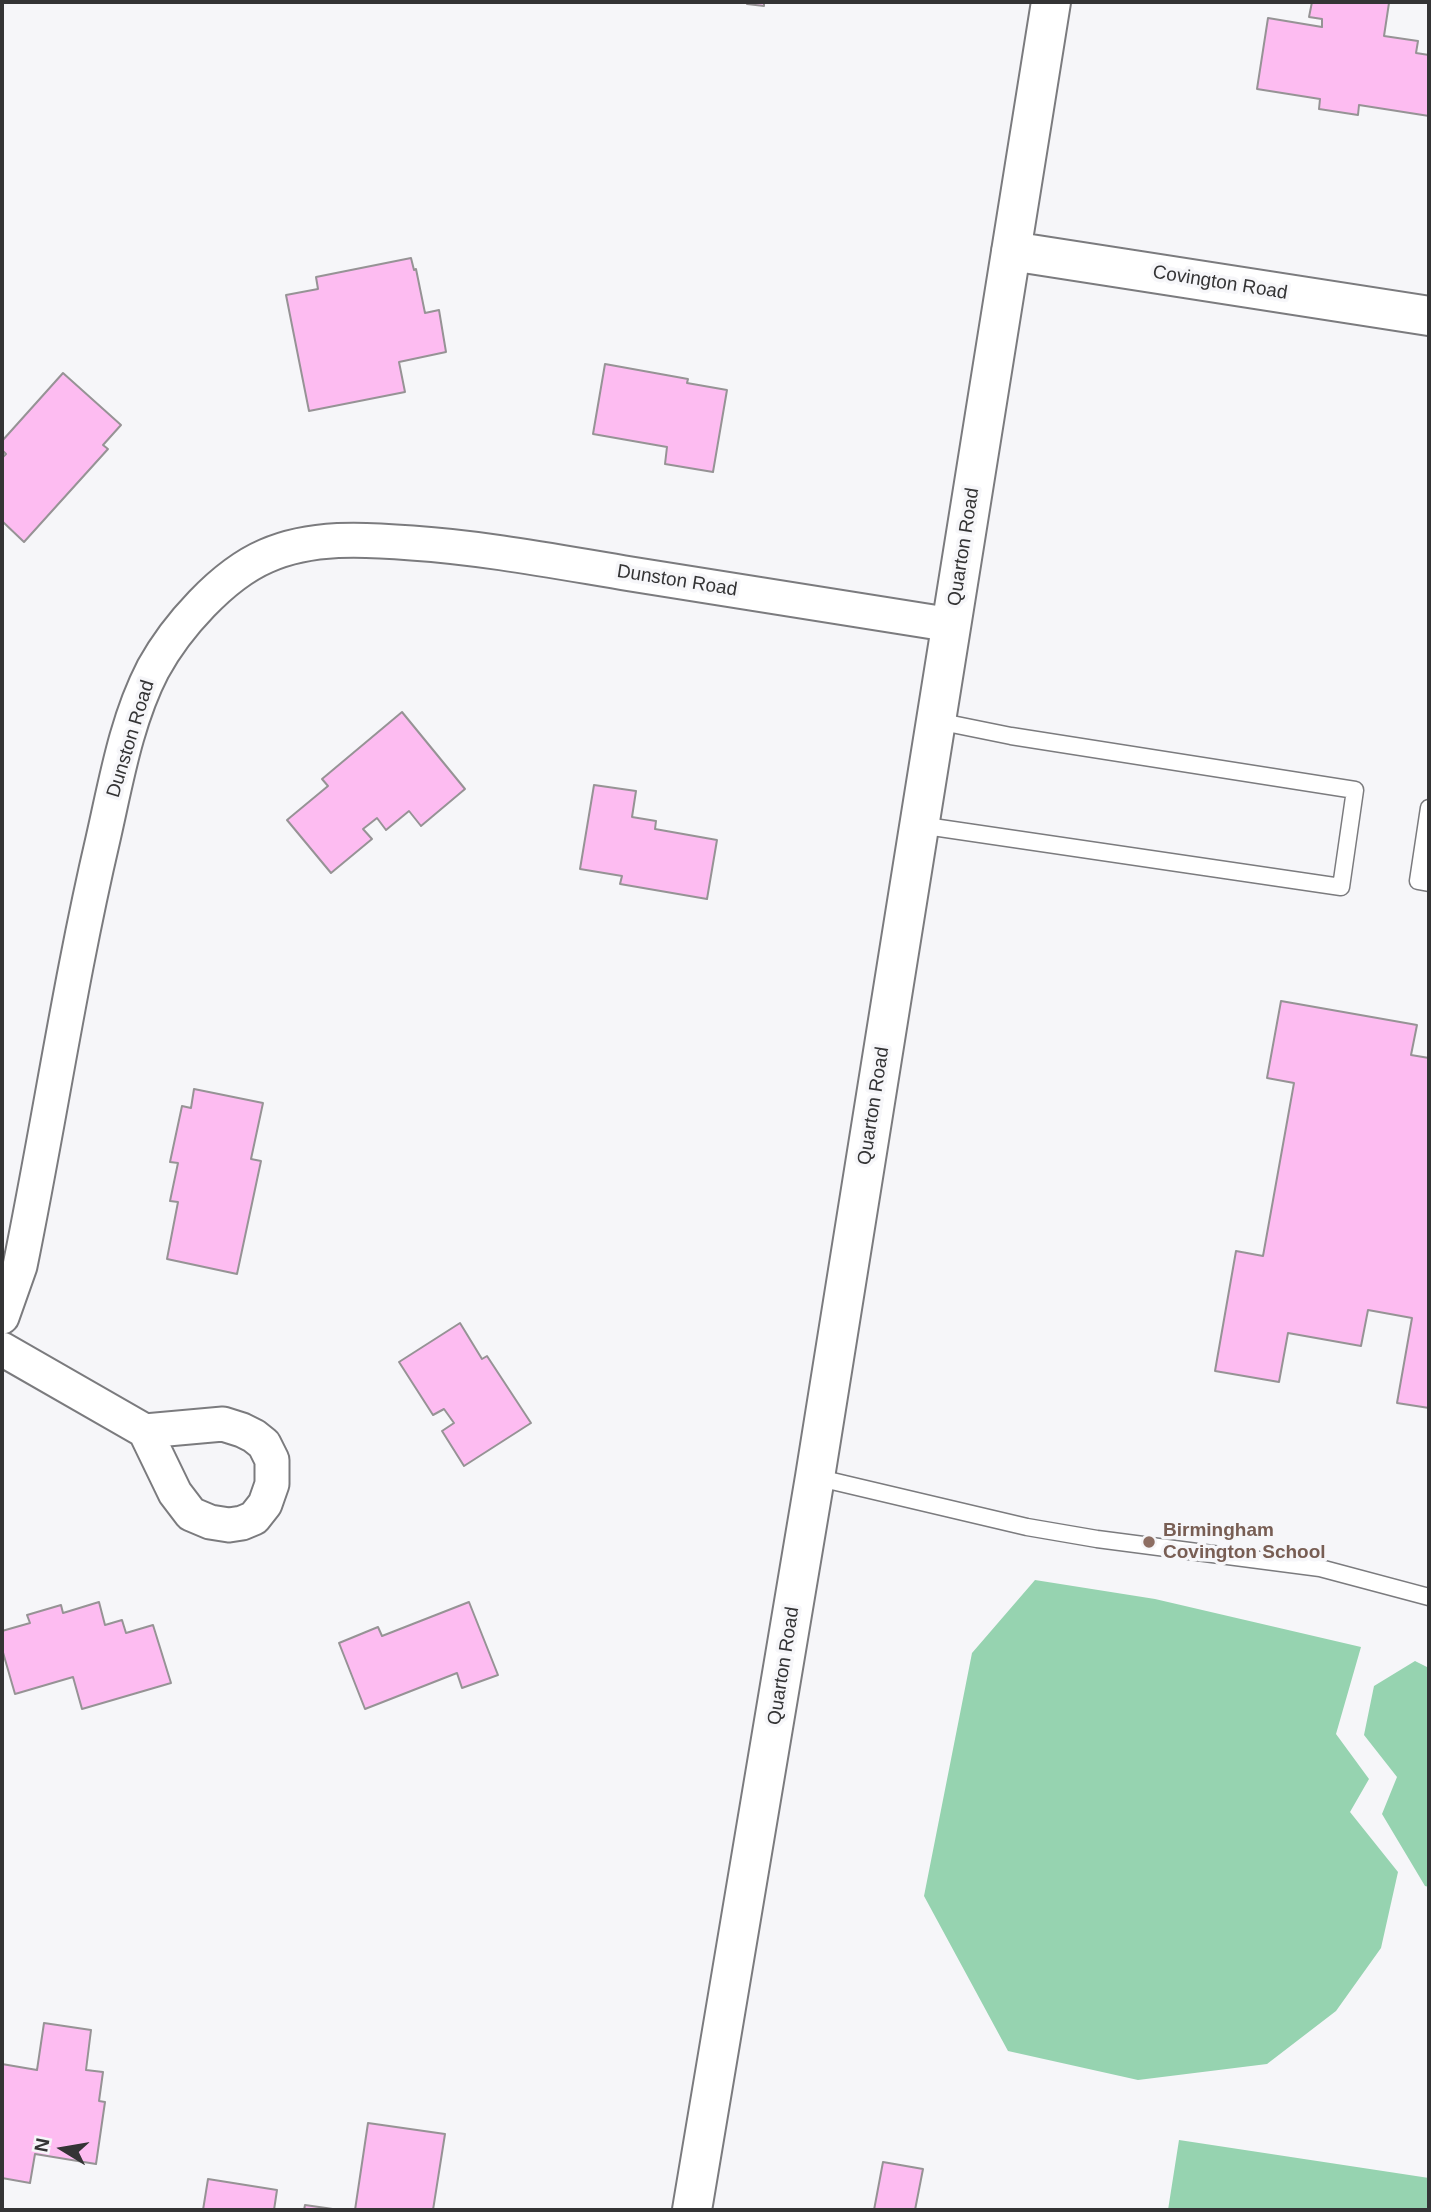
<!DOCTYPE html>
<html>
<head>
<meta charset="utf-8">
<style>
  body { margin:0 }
  #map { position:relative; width:1431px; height:2212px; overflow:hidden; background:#f6f6f9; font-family:Arial,sans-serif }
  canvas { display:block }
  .frame { position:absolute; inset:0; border:4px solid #343435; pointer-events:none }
  .north { position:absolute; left:28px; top:2114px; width:70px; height:70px; -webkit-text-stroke:5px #f6f6f9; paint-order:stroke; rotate:281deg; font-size:19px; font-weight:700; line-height:28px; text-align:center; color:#343435 }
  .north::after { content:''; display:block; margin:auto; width:24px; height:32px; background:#343435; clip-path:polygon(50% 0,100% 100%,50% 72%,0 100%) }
</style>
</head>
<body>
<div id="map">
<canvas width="1431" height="2212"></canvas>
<div class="frame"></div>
<div class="north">N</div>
</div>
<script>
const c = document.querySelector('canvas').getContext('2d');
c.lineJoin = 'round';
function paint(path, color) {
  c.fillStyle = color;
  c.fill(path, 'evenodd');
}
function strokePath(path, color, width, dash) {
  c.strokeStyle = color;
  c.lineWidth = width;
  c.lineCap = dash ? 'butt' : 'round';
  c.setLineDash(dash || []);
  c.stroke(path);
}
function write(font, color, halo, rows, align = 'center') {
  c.font = font + ' Arial,sans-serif';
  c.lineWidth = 7;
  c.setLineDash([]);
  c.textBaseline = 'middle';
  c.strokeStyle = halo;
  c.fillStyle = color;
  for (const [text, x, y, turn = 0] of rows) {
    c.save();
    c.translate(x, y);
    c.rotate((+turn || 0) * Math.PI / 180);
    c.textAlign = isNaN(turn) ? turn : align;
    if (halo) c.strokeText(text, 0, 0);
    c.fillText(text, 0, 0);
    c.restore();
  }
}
paint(new Path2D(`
  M1035,1580L1155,1599L1361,1647L1336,1734L1369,1779L1350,1812L1398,1872L1381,1948L1336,2011L1267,2064L1138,2080L1008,2051L924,1896L972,1653Z
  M1415,1661L1429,1668V1887L1425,1886L1382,1814L1397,1777L1364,1735L1374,1686Z
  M1179,2140L1429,2178V2210H1168Z`), '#96d3b0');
const building = new Path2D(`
  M747,2H764V6L747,4Z
  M1312,2L1389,3L1384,36L1418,41L1416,53L1429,55V116L1359,105L1358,115L1319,109L1320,99L1257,89L1268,18L1322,27V19L1309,17Z
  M411,258L414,270L416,269L425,313L439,310L446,352L399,362L405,392L309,411L286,295L318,289L316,277Z
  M605,364L688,379L687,383L727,390L713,472L665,464L667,447L593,434Z
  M63,373L121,425L103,445L108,449L24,542L2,521V458L6,454L2,450V441Z
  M402,712L465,789L421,826L409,811L386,830L377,818L363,829L372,839L331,873L287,820L328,786L322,779Z
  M594,785L636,791L632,817L656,821L655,829L717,840L707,899L620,884L622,876L580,869Z
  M1281,1001L1417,1025L1411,1055L1429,1058V1408L1397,1403L1412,1318L1368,1310L1361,1346L1288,1333L1279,1382L1215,1371L1236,1251L1263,1256L1294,1083L1267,1078Z
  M194,1089L263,1103L251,1159L261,1161L237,1274L167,1259L178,1202L170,1201L178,1163L170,1162L182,1106L191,1108Z
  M460,1323L482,1359L487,1356L531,1423L464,1466L442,1431L454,1423L444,1409L433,1415L399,1362Z
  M99,1602L105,1625L122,1620L126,1633L153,1625L171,1683L82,1709L73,1677L15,1694L2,1649V1631L30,1623L27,1615L61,1605L63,1613Z
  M469,1602L498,1675L462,1688L457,1673L365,1709L339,1643L378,1627L382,1636Z
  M44,2023L91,2030L86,2070L103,2072L99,2101L105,2102L96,2164L35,2154L30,2183L2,2178V2064L37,2070Z
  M368,2123L445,2134L433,2210H355Z
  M883,2162L923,2169L915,2210H874Z
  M208,2179L277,2190L274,2210H203Z
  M305,2205L326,2208L339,2210H304Z`);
paint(building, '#fdbcf1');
strokePath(building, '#969395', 2);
const service = new Path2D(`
  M1429,808L1418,881L1429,883
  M919,825L1341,887L1355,790L1011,736L937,721
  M815,1477L1027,1527L1097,1539L1320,1568L1429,1597`);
const minor = new Path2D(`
  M2,1317L20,1266C49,1124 70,980 103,839C116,782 126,721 153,669C176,627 222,575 266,556C311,536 364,539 412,543C486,548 558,562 631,574C738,591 845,608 952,625
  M2,1349L145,1431L223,1424L242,1430L254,1436L264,1444L272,1460V1484L265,1504L254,1518L242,1523L229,1525L210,1522L191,1514L175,1493L145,1431`);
const tertiary = new Path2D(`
  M1011,251L1429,316
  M692,2210L815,1477L1051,2`);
strokePath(service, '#7b7b7e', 19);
strokePath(minor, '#7b7b7e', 37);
strokePath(tertiary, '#7b7b7e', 42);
strokePath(service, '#fff', 16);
strokePath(minor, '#fff', 33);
strokePath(tertiary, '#fff', 38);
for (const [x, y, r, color] of [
  [1149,1542,7,"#8d6e63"]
]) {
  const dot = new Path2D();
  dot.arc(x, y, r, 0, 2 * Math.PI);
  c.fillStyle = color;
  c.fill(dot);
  strokePath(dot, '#f6f6f9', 2.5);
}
write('19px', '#343435', '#f6f6f9', [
  ["Covington Road",1220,283,9],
  ["Quarton Road",964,547,-81],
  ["Dunston Road",677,581,9],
  ["Dunston Road",131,739,-73],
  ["Quarton Road",874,1106,-81],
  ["Quarton Road",784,1666,-81]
]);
write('bold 19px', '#785e54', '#f6f6f9', [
  ["Birmingham",1163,1531],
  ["Covington School",1163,1553]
], 'left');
</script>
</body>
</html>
